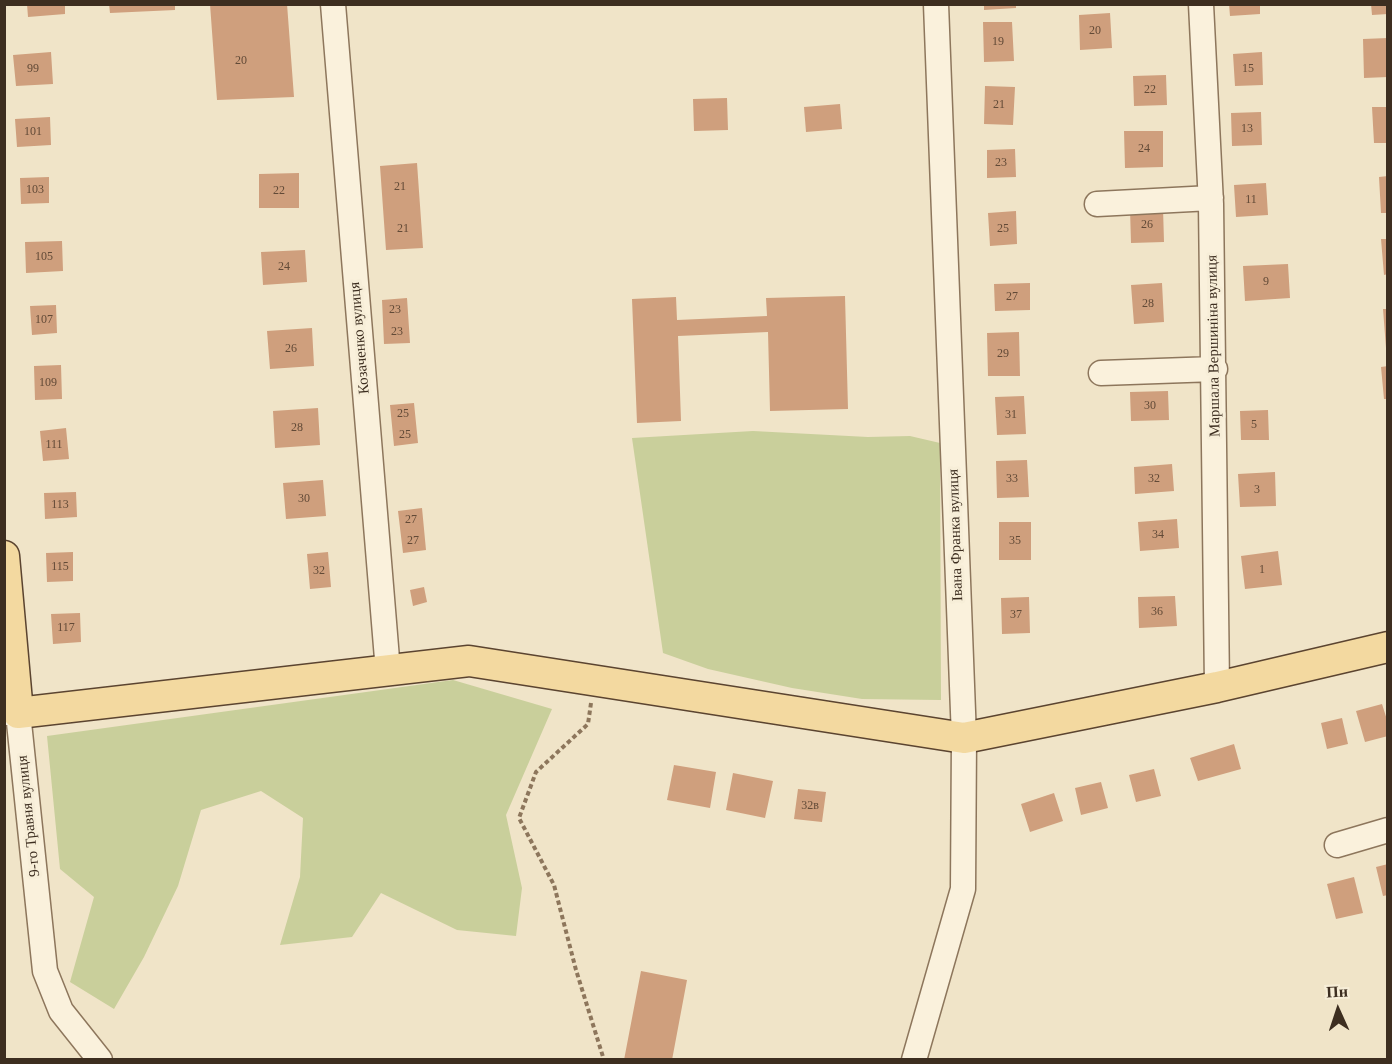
<!DOCTYPE html>
<html>
<head>
<meta charset="utf-8">
<style>
	body { margin:0 }
	#map { position:relative; width:1392px; height:1064px; overflow:hidden; background:#f0e4c8; font-family:Georgia,serif }
	canvas { display:block }
	.frame { position:absolute; inset:0; border:6px solid #3d2e20; pointer-events:none }
	.north { position:absolute; left:1308px; top:980px; width:60px; height:60px; -webkit-text-stroke:4px #f7eed8; paint-order:stroke; rotate:357deg; font-size:16px; font-weight:700; line-height:24px; text-align:center; color:#3d2e20 }
	.north::after { content:''; display:block; margin:auto; width:21px; height:27px; background:#3d2e20; clip-path:polygon(50% 0,100% 100%,50% 72%,0 100%) }
</style>
</head>
<body>
<div id="map">
<canvas width="1392" height="1064"></canvas>
<div class="frame"></div>
<div class="north">Пн</div>
</div>
<script>
const ctx = document.querySelector('canvas').getContext('2d');
ctx.lineJoin = 'round';
function paint(path, color) { ctx.fillStyle = color; ctx.fill(path, 'evenodd'); }
const shape = rows => new Path2D(rows.map(r => 'M' + r).join(''));
function strokePath(path, color, width, dash) { ctx.strokeStyle = color; ctx.lineWidth = width; ctx.lineCap = dash ? 'butt' : 'round'; ctx.setLineDash(dash || []); ctx.stroke(path); }
function drawText(font, color, halo, rows, align = 'center') {
  ctx.font = font + ' Georgia,serif'; ctx.lineWidth = 6; ctx.setLineDash([]); ctx.textBaseline = 'middle'; ctx.strokeStyle = halo; ctx.fillStyle = color; for (const [text, x, y, turn = 0] of rows) {
    ctx.save(); ctx.translate(x, y); ctx.rotate((+turn || 0) * Math.PI / 180); ctx.textAlign = isNaN(turn) ? turn : align; if (halo) ctx.strokeText(text, 0, 0); ctx.fillText(text, 0, 0); ctx.restore();
  }
}
const green = shape([
	[753,431,868,437,910,436,940,443,941,700,862,699,792,688,708,669,663,653,632,438],
	[453,680,552,709,506,815,522,888,516,936,457,930,381,893,352,937,280,945,300,877,303,818,261,791,201,810,178,886,144,957,114,1009,70,982,94,897,60,869,47,736]
]);
const building = shape([
	[27,4,65,4,65,14,28,17],
	[109,4,175,4,175,10,110,13],
	[210,4,287,4,294,97,217,100],
	[984,4,1016,4,1016,8,984,10],
	[1229,4,1260,4,1260,14,1230,16],
	[1371,4,1388,4,1388,14,1372,15],
	[1110,13,1112,48,1080,50,1079,15],
	[983,22,1012,22,1014,61,984,62],
	[1388,38,1388,77,1364,78,1363,39],
	[51,52,53,84,16,86,13,55],
	[1262,52,1263,85,1235,86,1233,54],
	[1166,75,1167,105,1134,106,1133,76],
	[985,86,1015,87,1013,125,984,124],
	[727,98,728,130,694,131,693,99],
	[840,104,842,129,806,132,804,107],
	[1372,107,1388,107,1388,143,1374,143],
	[1261,112,1262,145,1232,146,1231,113],
	[50,117,51,145,17,147,15,119],
	[1124,131,1163,131,1163,167,1125,168],
	[1015,149,1016,177,987,178,987,150],
	[417,163,423,248,386,250,380,166],
	[299,173,299,208,259,208,259,174],
	[1388,176,1388,213,1381,213,1379,177],
	[49,177,49,203,21,204,20,178],
	[1266,183,1268,215,1236,217,1234,185],
	[1163,208,1164,242,1131,243,1130,209],
	[1016,211,1017,244,990,246,988,213],
	[1381,239,1388,239,1388,274,1384,275],
	[62,241,63,271,26,273,25,242],
	[305,250,307,282,263,285,261,252],
	[1288,264,1290,298,1245,301,1243,266],
	[1030,283,1030,310,995,311,994,284],
	[1162,283,1164,322,1134,324,1131,285],
	[845,296,848,409,770,411,768,332,678,336,681,421,637,423,632,299,676,297,677,320,767,316,766,298],
	[407,298,410,343,384,344,382,300],
	[56,305,57,333,32,335,30,306],
	[1383,309,1388,309,1388,348,1386,348],
	[312,328,314,366,270,369,267,331],
	[1019,332,1020,376,988,376,987,333],
	[61,365,62,399,35,400,34,366],
	[1388,366,1388,399,1384,399,1381,367],
	[1168,391,1169,420,1131,421,1130,392],
	[1024,396,1026,434,997,435,995,397],
	[414,403,418,443,394,446,390,405],
	[318,408,320,445,275,448,273,411],
	[1268,410,1269,440,1241,440,1240,411],
	[66,428,69,459,43,461,40,431],
	[1027,460,1029,497,997,498,996,461],
	[1172,464,1174,491,1135,494,1134,467],
	[1275,472,1276,506,1240,507,1238,474],
	[323,480,326,516,286,519,283,483],
	[76,492,77,517,45,519,44,493],
	[422,508,426,550,403,553,398,511],
	[1177,519,1179,548,1140,551,1138,522],
	[999,522,1031,522,1031,560,999,560],
	[1278,551,1282,585,1245,589,1241,556],
	[73,552,73,581,47,582,46,553],
	[328,552,331,587,310,589,307,554],
	[424,587,427,602,413,606,410,590],
	[1175,596,1177,626,1139,628,1138,597],
	[1029,597,1030,633,1002,634,1001,598],
	[80,613,81,642,53,644,51,614],
	[1382,704,1388,723,1388,736,1365,742,1356,711],
	[1342,718,1348,744,1327,749,1321,723],
	[1234,744,1241,769,1198,781,1190,758],
	[674,765,716,772,710,808,667,800],
	[1154,769,1161,796,1136,802,1129,775],
	[733,773,773,781,765,818,726,810],
	[1101,782,1108,808,1081,815,1075,788],
	[798,789,826,792,822,822,794,819],
	[1054,793,1063,821,1030,832,1021,804],
	[1388,864,1388,895,1383,896,1376,867],
	[1354,877,1363,913,1336,919,1327,884],
	[641,971,687,980,672,1060,624,1060]
]);
const path = shape([
	[591,703,588,724,536,772,519,818,554,885,576,970,604,1060]
]);
const minor = shape([
	[333,4,388,671],
	[1201,4,1211,204,1217,687],
	[1097,204,1211,198],
	[1101,373,1215,369],
	[4,713,18,713,45,971,61,1011,100,1060],
	[1337,845,1388,830],
	[914,1060,963,889,964,738,936,4]
]);
const major = shape([
	[4,556,18,713,469,661,964,738,1217,687,1388,647]
]);
const numberNames = [
	["20",1095,31],
	["19",998,42],
	["20",241,61],
	["99",33,69],
	["15",1248,69],
	["22",1150,90],
	["21",999,105],
	["13",1247,129],
	["101",33,132],
	["24",1144,149],
	["23",1001,163],
	["21",400,187],
	["103",35,190],
	["22",279,191],
	["11",1251,200],
	["26",1147,225],
	["21",403,229],
	["25",1003,229],
	["105",44,257],
	["24",284,267],
	["9",1266,282],
	["27",1012,297],
	["28",1148,304],
	["23",395,310],
	["107",44,320],
	["23",397,332],
	["26",291,349],
	["29",1003,354],
	["109",48,383],
	["30",1150,406],
	["25",403,414],
	["31",1011,415],
	["5",1254,425],
	["28",297,428],
	["25",405,435],
	["111",54,445],
	["33",1012,479],
	["32",1154,479],
	["3",1257,490],
	["30",304,499],
	["113",60,505],
	["27",411,520],
	["34",1158,535],
	["27",413,541],
	["35",1015,541],
	["115",60,567],
	["1",1262,570],
	["32",319,571],
	["36",1157,612],
	["37",1016,615],
	["117",66,628],
	["32в",810,806]
];
const streetNames = [
	["Козаченко вулиця",360,338,-95],
	["Маршала Вершиніна вулиця",1214,346,-91],
	["Івана Франка вулиця",956,535,-92],
	["9-го Травня вулиця",29,816,-96]
];
paint(green, '#c9cf9b');
paint(building, '#cf9f7d');
strokePath(minor, '#8d765c', 27);
strokePath(major, '#5b4430', 33);
strokePath(path, '#8d765c', 4, [4.5, 3]);
strokePath(minor, '#faf1dc', 24);
strokePath(major, '#f3d9a0', 30);
drawText('12px', '#624a37', null, numberNames);
drawText('15px', '#3d2e20', '#f7eed8', streetNames);
</script>
</body>
</html>
